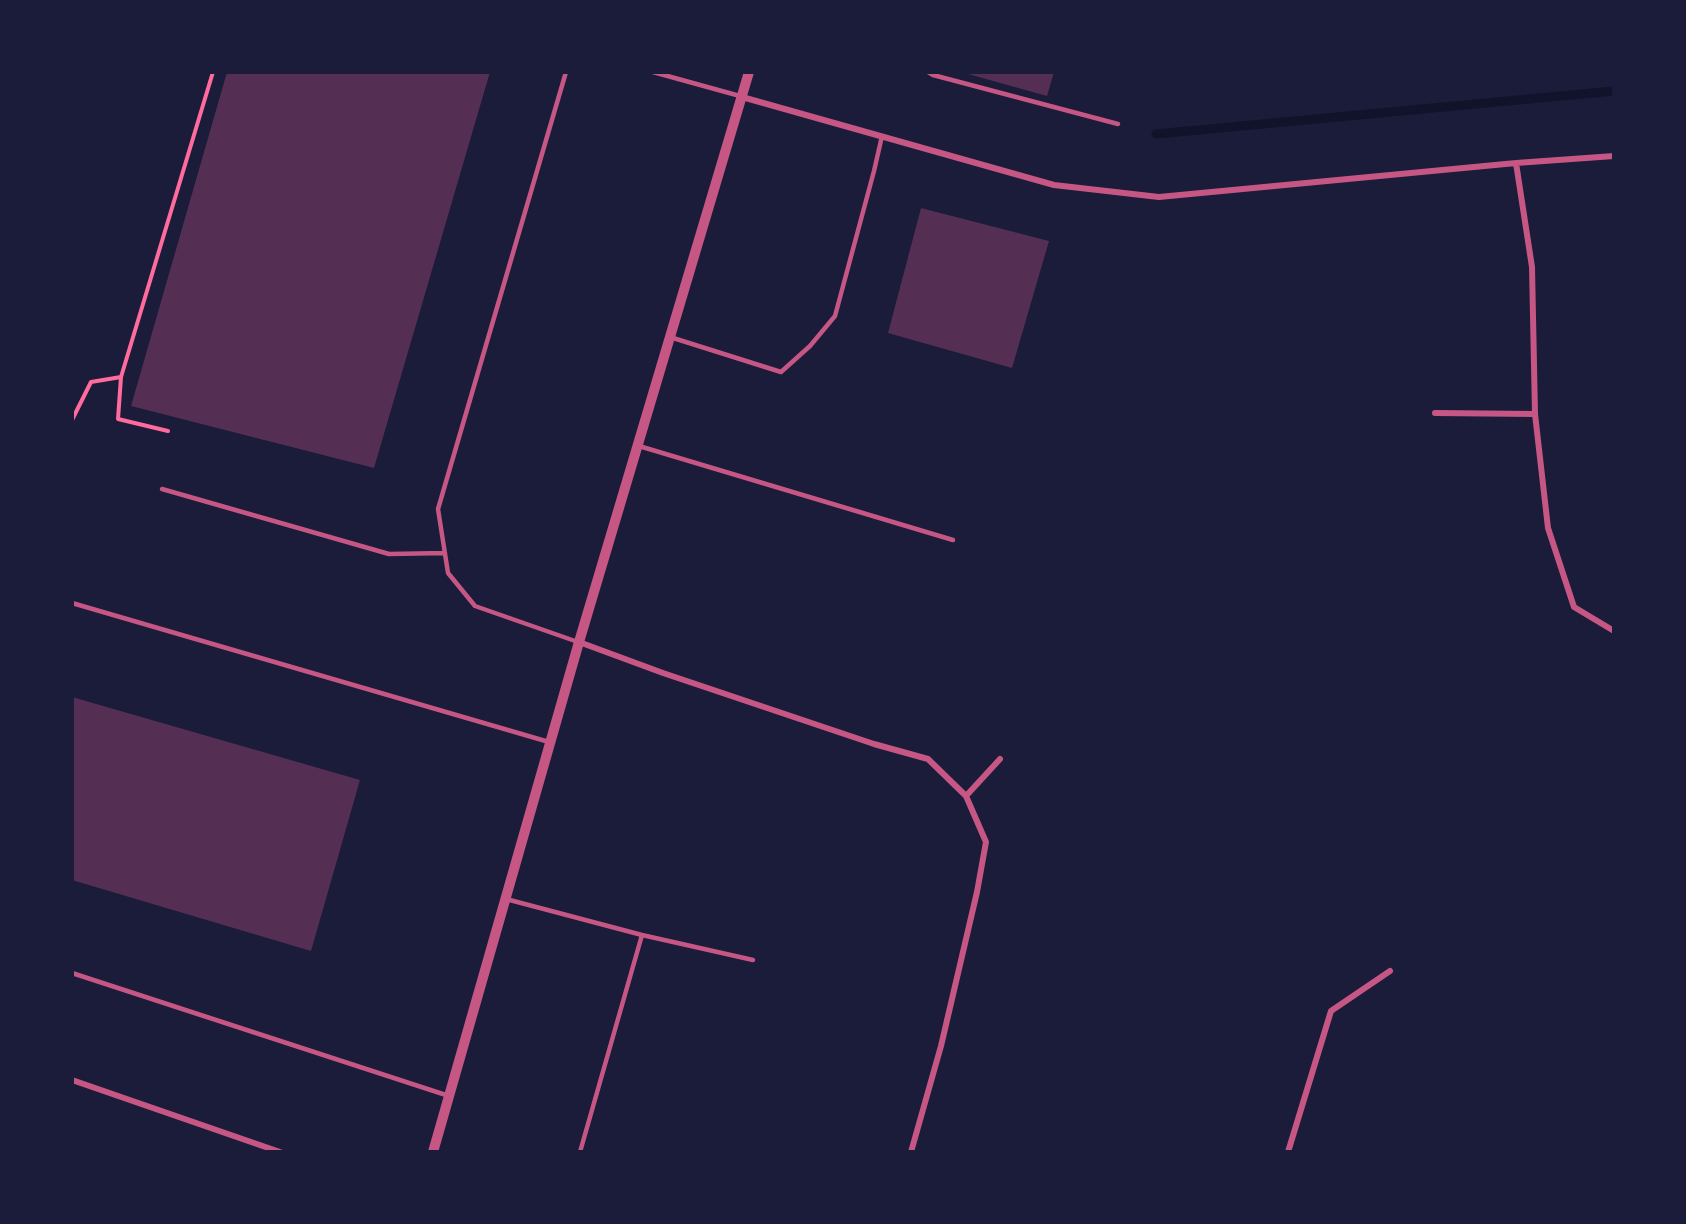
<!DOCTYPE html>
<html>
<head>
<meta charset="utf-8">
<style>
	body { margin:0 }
	#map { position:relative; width:1686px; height:1224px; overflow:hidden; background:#1b1b3a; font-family:Poppins,sans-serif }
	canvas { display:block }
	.frame { position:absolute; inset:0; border:74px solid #1b1b3a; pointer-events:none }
</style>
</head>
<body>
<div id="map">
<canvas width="1686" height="1224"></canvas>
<div class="frame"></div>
</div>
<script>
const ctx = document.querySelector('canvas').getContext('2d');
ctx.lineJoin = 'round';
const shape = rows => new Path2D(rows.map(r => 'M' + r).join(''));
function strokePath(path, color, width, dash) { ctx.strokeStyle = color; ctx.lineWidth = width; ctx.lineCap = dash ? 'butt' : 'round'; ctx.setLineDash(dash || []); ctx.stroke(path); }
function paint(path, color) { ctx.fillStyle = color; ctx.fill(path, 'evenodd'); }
const stream = shape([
	[1156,134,1614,91]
]);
const building = shape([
	[227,72,490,72,374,468,131,406],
	[961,72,1054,72,1047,96],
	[921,208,1049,241,1012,368,888,333],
	[72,697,360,780,311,951,72,880]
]);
const path = shape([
	[72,420,91,382,121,377],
	[168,431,118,419,121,377,213,72]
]);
const service = shape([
	[566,72,438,509,448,573,475,606,578,642],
	[653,72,740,96],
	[928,72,933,75,1118,124],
	[670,337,781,372,810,346,835,316,874,171,882,136],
	[639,446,953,540],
	[162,489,389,554,445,553],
	[72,603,549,742],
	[506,899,642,935,580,1152],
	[642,935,753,960],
	[72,973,449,1096]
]);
const minor = shape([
	[742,97,1054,185,1159,197,1516,163,1614,156],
	[1516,163,1532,267,1535,414,1548,528,1574,607,1614,631],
	[1435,413,1535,414],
	[579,642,663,673,874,744,928,759,966,796,986,842,977,892,941,1046,911,1152],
	[966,796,1000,759],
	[72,1080,280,1152],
	[1288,1152,1331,1011,1390,971]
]);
const tertiary = shape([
	[433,1152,579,642,749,72]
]);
strokePath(stream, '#12122b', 9);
paint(building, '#542f53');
strokePath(path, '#ff6b9d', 4);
strokePath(service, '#c65784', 4.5);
strokePath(minor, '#c65784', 6);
strokePath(tertiary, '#c65784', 10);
</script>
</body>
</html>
